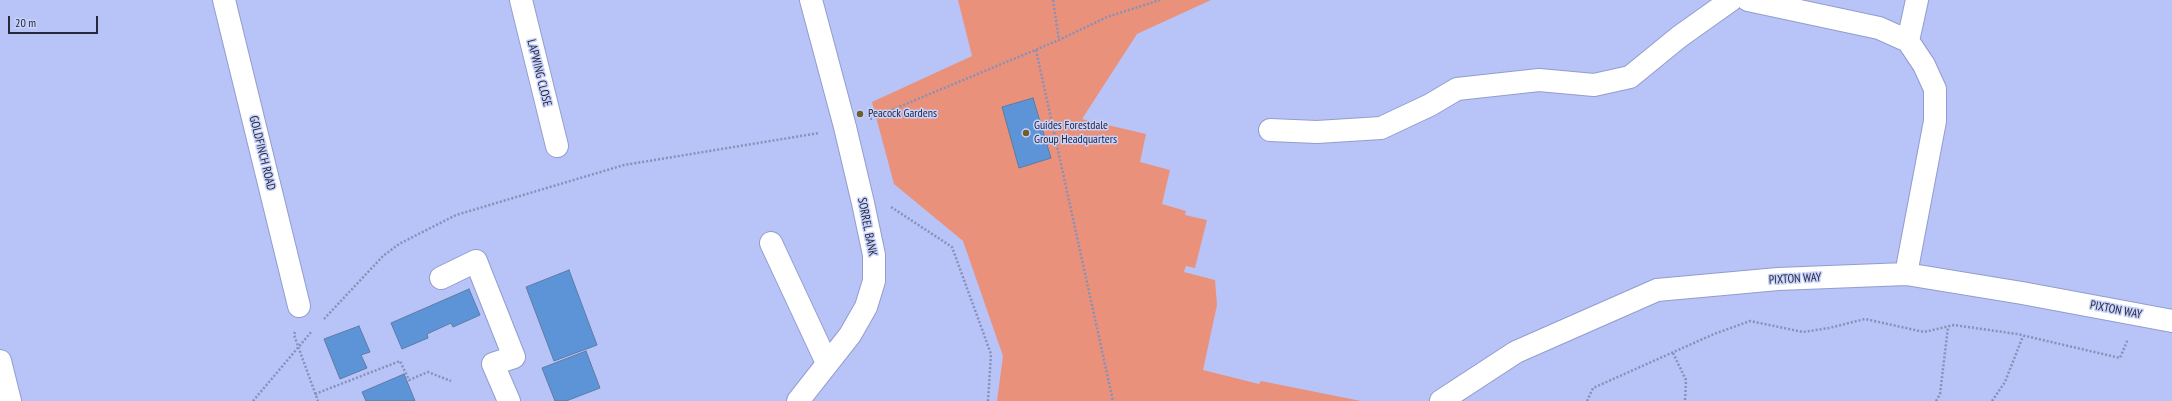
<!DOCTYPE html>
<html>
<head>
<meta charset="utf-8">
<style>
	body { margin:0 }
	#map { position:relative; width:2172px; height:401px; overflow:hidden; background:#b8c4f7; font-family:"PT Sans Narrow",sans-serif }
	canvas { display:block }
	.scale { position:absolute; left:8px; top:16px; width:90px; height:18px; box-sizing:border-box; border:2px solid #25293c; border-top:0; padding-left:5px; font-size:12px; line-height:14px; white-space:nowrap; color:#25293c; -webkit-text-stroke:3px #c8d2fb; paint-order:stroke }
</style>
</head>
<body>
<div id="map">
<canvas width="2172" height="401"></canvas>
<div class="scale">20 m</div>
</div>
<script>
const ctx = document.querySelector('canvas').getContext('2d');
ctx.lineJoin = 'round';
function paint(path, color) { ctx.fillStyle = color; ctx.fill(path, 'evenodd'); }
const shape = rows => new Path2D(rows.map(r => 'M' + r).join(''));
function strokePath(path, color, width, dash) { ctx.strokeStyle = color; ctx.lineWidth = width; ctx.lineCap = dash ? 'butt' : 'round'; ctx.setLineDash(dash || []); ctx.stroke(path); }
function drawText(font, color, halo, rows, align = 'center') {
  ctx.font = font + ' "PT Sans Narrow",sans-serif'; ctx.lineWidth = 3; ctx.setLineDash([]); ctx.textBaseline = 'middle'; ctx.strokeStyle = halo; ctx.fillStyle = color; for (const [text, x, y, turn = 0] of rows) {
    ctx.save(); ctx.translate(x, y); ctx.rotate((+turn || 0) * Math.PI / 180); ctx.textAlign = isNaN(turn) ? turn : align; if (halo) ctx.strokeText(text, 0, 0); ctx.fillText(text, 0, 0); ctx.restore();
  }
}
const green = shape([
	[958,0,1211,0,1137,34,1082,119,1146,134,1140,162,1170,170,1162,204,1186,211,1185,215,1207,220,1195,268,1186,266,1184,272,1215,280,1217,305,1203,370,1259,384,1261,381,1361,401,997,401,1003,356,963,241,894,184,872,102,972,56]
]);
const building = shape([
	[1033,98,1051,158,1019,168,1002,107,1033,98],
	[569,270,597,345,554,361,526,287,569,270],
	[469,289,480,315,453,327,451,323,427,334,428,338,402,349,391,323,469,289],
	[359,326,370,352,361,355,367,368,340,379,324,339,359,326],
	[586,351,600,388,566,401,555,401,542,368,586,351],
	[404,374,415,401,366,401,362,392,404,374]
]);
const path = shape([
	[1053,0,1059,40],
	[1036,50,1113,401],
	[870,119,1059,40,1107,17,1160,0],
	[891,207,952,247,991,354,988,401],
	[324,319,383,256,399,244,456,215,624,165,819,133],
	[295,332,294,335,318,401],
	[1673,353,1686,380,1685,401],
	[315,394,400,361,409,380,428,372,451,381],
	[253,401,312,331],
	[1587,401,1593,388,1714,334,1750,321,1803,332,1829,328,1865,319,1924,332,1954,325,2017,334,2120,358,2128,339],
	[1936,401,1940,394,1948,327],
	[1992,401,2005,382,2023,336]
]);
const minor = shape([
	[224,0,299,306],
	[521,0,557,146],
	[1748,0,1879,28,1908,41,1924,65,1935,89,1935,121,1906,274],
	[1908,41,1917,0],
	[1270,130,1317,132,1381,128,1430,105,1457,89,1539,80,1594,85,1630,77,1679,37,1731,0],
	[771,243,827,363],
	[441,278,476,261,514,357,493,364,509,401],
	[0,361,10,401],
	[798,401,850,335,866,307,874,281,874,255,863,203,845,127,811,0],
	[1441,401,1516,352,1657,290,1778,279,1906,274,2022,293,2172,321]
]);
const markers = [
	[860,114,4,"#6d5f2c"],
	[1026,133,4,"#6d5f2c"]
];
const streetNames = [
	["LAPWING CLOSE",539,73,76],
	["GOLDFINCH ROAD",262,153,76],
	["SORREL BANK",867,227,79],
	["PIXTON WAY",1795,279,-3],
	["PIXTON WAY",2116,310,11]
];
const poiNames = [
	["Peacock Gardens",868,114],
	["Guides Forestdale",1034,126],
	["Group Headquarters",1034,140]
];
paint(green, '#ea917c');
paint(building, '#5d94d8');
strokePath(building, '#5c7ca4', 1);
strokePath(minor, '#929dcd', 24);
strokePath(path, '#8790b8', 2.5, [2, 2]);
strokePath(minor, '#fff', 22);
for (const [x, y, r, color] of markers) { const dot = new Path2D(); dot.arc(x, y, r, 0, 2 * Math.PI); ctx.fillStyle = color; ctx.fill(dot); strokePath(dot, '#c8d2fb', 1.5); }
drawText('12px', '#25293c', '#c8d2fb', streetNames);
drawText('12px', '#25293c', '#c8d2fb', poiNames, 'left');
</script>
</body>
</html>
